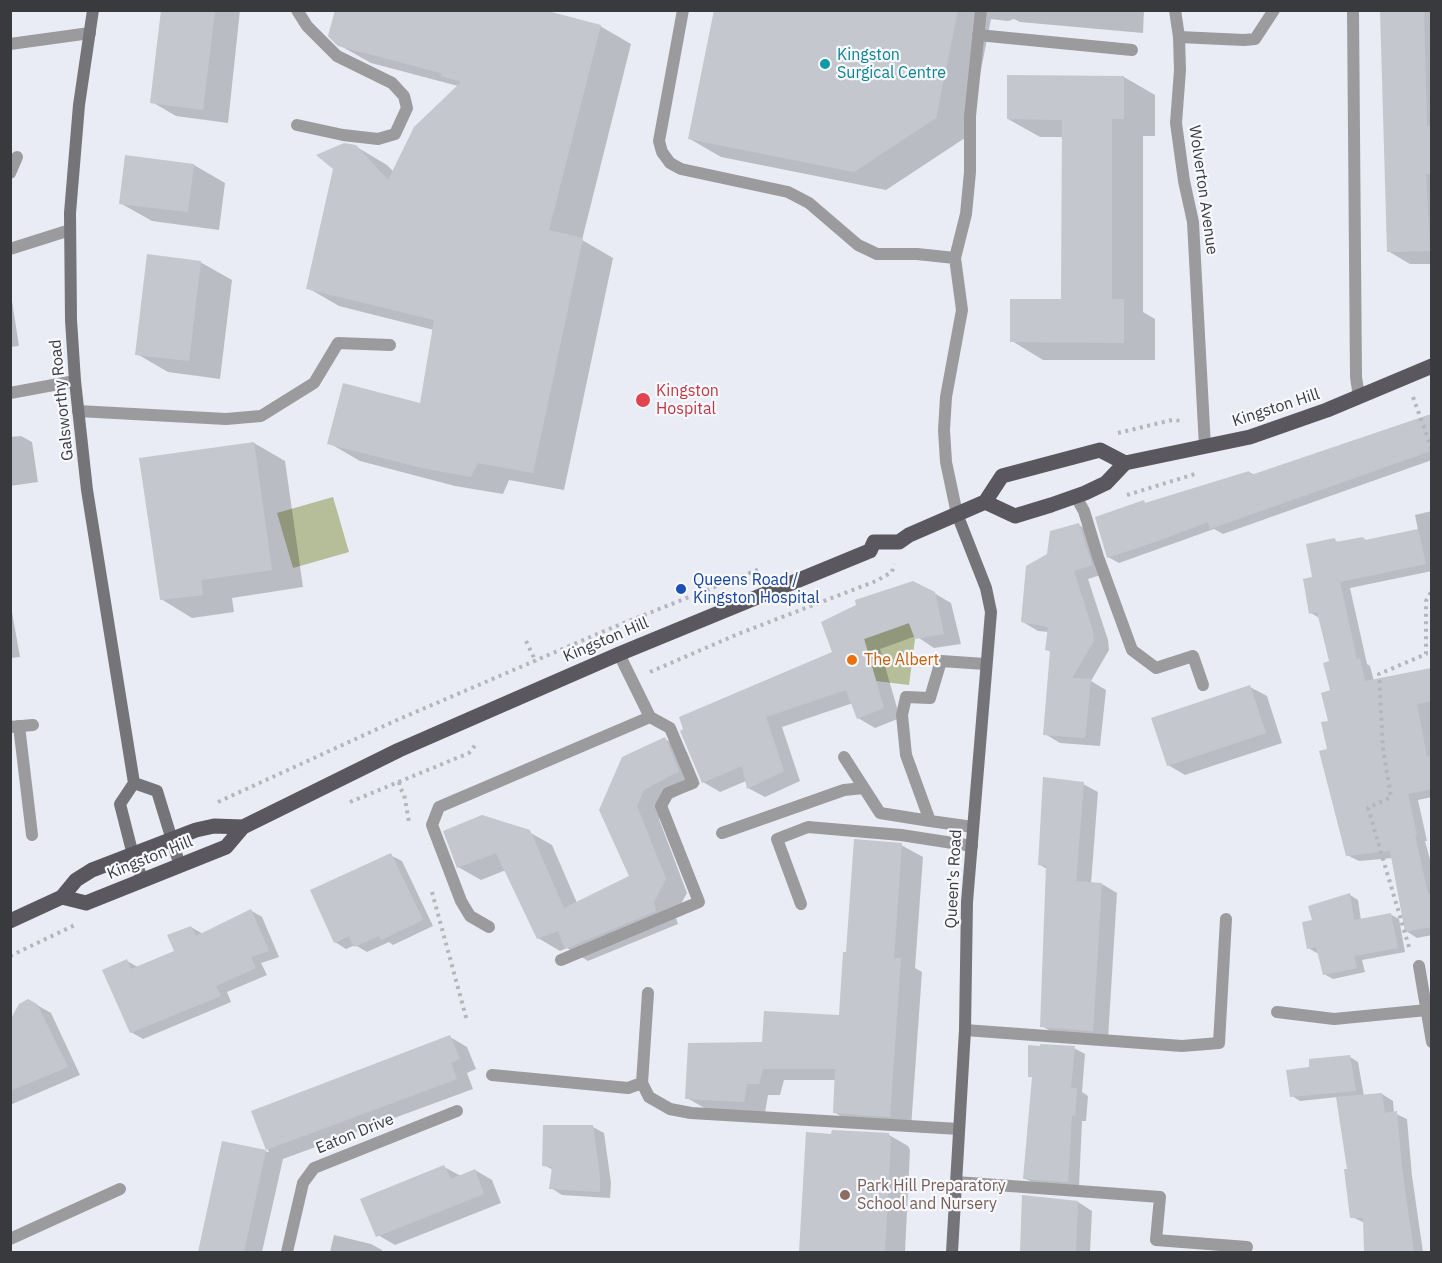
<!DOCTYPE html>
<html>
<head>
<meta charset="utf-8">
<style>
	body { margin:0 }
	#map { position:relative; width:1442px; height:1263px; overflow:hidden; background:#e9ecf4; font-family:"IBM Plex Sans",sans-serif }
	canvas { display:block }
	.frame { position:absolute; inset:0; border:12px solid #393a3d; pointer-events:none }
</style>
</head>
<body>
<div id="map">
<canvas width="1442" height="1263"></canvas>
<div class="frame"></div>
</div>
<script>
const ctx = document.querySelector('canvas').getContext('2d');
ctx.lineJoin = 'round';
function paint(path, color) { ctx.fillStyle = color; ctx.fill(path, 'evenodd'); }
const shape = rows => new Path2D(rows.map(r => 'M' + r).join(''));
function strokePath(path, color, width, dash) { ctx.strokeStyle = color; ctx.lineWidth = width; ctx.lineCap = dash ? 'butt' : 'round'; ctx.setLineDash(dash || []); ctx.stroke(path); }
function drawText(font, color, halo, rows, align = 'center') {
  ctx.font = font + ' "IBM Plex Sans",sans-serif'; ctx.lineWidth = 4.5; ctx.setLineDash([]); ctx.textBaseline = 'middle'; ctx.strokeStyle = halo; ctx.fillStyle = color; for (const [text, x, y, turn = 0] of rows) {
    ctx.save(); ctx.translate(x, y); ctx.rotate((+turn || 0) * Math.PI / 180); ctx.textAlign = isNaN(turn) ? turn : align; if (halo) ctx.strokeText(text, 0, 0); ctx.fillText(text, 0, 0); ctx.restore();
  }
}
const green = shape([
	[333,497,349,552,293,568,277,513],
	[909,623,915,639,909,685,876,681,864,639]
]);
const shadow = shape([
	[163,10,240,10,228,123,176,116,152,102],
	[715,10,1144,10,1143,33,1020,22,1014,19,1008,21,991,19,968,136,886,190,721,157,690,139],
	[1381,10,1432,10,1432,264,1410,264,1388,251],
	[600,26,631,44,582,240,613,258,564,490,509,480,503,494,455,486,360,461,329,443,421,405,434,330,339,306,308,288,355,146,387,165,394,172,458,86,371,63,339,45],
	[1124,77,1155,95,1155,136,1143,136,1143,312,1155,319,1155,360,1043,360,1012,341,1063,300,1063,137,1040,137,1008,119],
	[194,165,225,183,219,230,152,221,120,203],
	[200,262,232,280,220,379,168,372,137,354],
	[10,300,12,301,19,346,10,347],
	[1432,416,1432,460,1223,534,1214,529,1119,563,1108,557,1144,502,1148,504,1249,472,1255,475],
	[21,436,32,442,38,482,10,486,10,437],
	[254,443,285,461,303,587,232,598,234,612,192,618,161,599],
	[1432,511,1432,571,1350,588,1367,664,1370,666,1374,681,1432,669,1432,797,1418,800,1427,841,1425,841,1432,867,1432,935,1417,938,1406,931,1393,858,1359,861,1347,855,1329,750,1332,691,1331,662,1321,619,1311,613,1313,578,1334,540,1340,543,1363,538,1368,541,1418,530,1415,515],
	[1079,525,1094,534,1107,573,1088,579,1108,640,1109,650,1091,681,1106,690,1100,746,1060,743,1045,734,1051,652,1047,650,1049,632,1038,631,1023,622,1049,555],
	[934,593,951,603,961,644,934,648,916,636,880,649,900,718,875,728,858,718,853,703,782,727,800,781,765,797,748,788,746,781,720,792,703,782,697,763,834,653],
	[10,601,20,657,10,658],
	[1250,687,1267,696,1282,743,1185,775,1168,765],
	[665,739,687,752,700,784,666,802,659,819,687,893,675,915,678,924,588,961,567,948,560,951,538,938,506,870,481,880,458,867,529,832,552,845,577,903,631,877,600,810],
	[1083,784,1098,792,1091,884,1102,884,1117,893,1108,1039,1057,1035,1042,1026,1047,869,1040,865],
	[901,845,923,857,915,968,922,972,911,1128,855,1125,834,1112,836,1080,784,1080,780,1095,768,1095,765,1113,708,1110,687,1098,764,1043,840,1017,848,954],
	[390,855,402,861,433,926,393,945,389,942,367,952,355,945,346,949,335,942],
	[1350,895,1358,900,1361,920,1390,914,1399,919,1405,952,1362,960,1365,972,1333,979,1324,974,1319,952,1317,953,1308,948,1313,921],
	[250,910,262,917,279,957,261,963,267,975,227,992,231,1002,143,1039,131,1032,127,961,138,967,176,952,191,927,203,934],
	[37,1005,51,1013,80,1075,10,1105,10,1023],
	[450,1037,467,1047,476,1069,467,1073,473,1089,283,1159,262,1252,200,1252,224,1143,269,1152,253,1112],
	[1074,1048,1085,1054,1082,1092,1088,1096,1086,1121,1082,1121,1079,1187,1035,1184,1024,1178,1033,1078,1029,1076],
	[1350,1057,1358,1062,1364,1096,1382,1094,1393,1101,1394,1113,1407,1119,1412,1176,1423,1252,1366,1252,1365,1223,1352,1217,1348,1170,1338,1097,1300,1101,1292,1096,1311,1068],
	[593,1127,604,1133,611,1183,610,1198,562,1195,551,1188,553,1170,544,1165],
	[807,1134,889,1135,908,1146,910,1150,905,1252,801,1252],
	[444,1167,461,1176,475,1170,492,1180,501,1203,395,1245,378,1235],
	[1024,1197,1078,1202,1092,1211,1090,1252,1022,1252],
	[334,1235,371,1244,382,1250,382,1252,330,1252]
]);
const building = shape([
	[161,10,215,10,203,110,150,103],
	[335,10,544,10,601,25,549,230,583,238,533,473,478,463,471,477,422,468,327,444,343,383,420,403,434,320,306,289,333,169,316,155,344,143,356,145,388,180,414,127,461,82,441,76,441,73,338,46,328,36],
	[714,10,958,10,936,118,854,172,688,139],
	[1380,10,1424,10,1427,126,1431,126,1431,174,1426,174,1430,251,1387,252],
	[1007,75,1124,76,1124,119,1112,119,1112,299,1124,299,1124,343,1010,342,1010,299,1061,299,1062,120,1007,119],
	[125,155,194,164,188,212,119,204],
	[147,254,201,261,189,361,135,355],
	[1431,414,1431,451,1210,529,1208,522,1158,541,1107,558,1095,517,1144,500,1145,503,1249,471,1251,475],
	[254,442,272,570,201,580,203,595,160,600,139,458],
	[1079,523,1092,565,1074,571,1093,631,1094,641,1072,678,1091,679,1085,738,1043,735,1050,651,1045,650,1048,627,1021,622,1026,566,1047,554,1050,531],
	[1418,529,1426,564,1340,582,1357,659,1360,658,1365,681,1431,668,1431,701,1417,704,1427,757,1431,756,1431,789,1408,794,1417,835,1415,835,1428,894,1431,893,1431,927,1405,932,1390,851,1346,856,1319,751,1327,749,1321,722,1328,721,1321,693,1330,690,1323,663,1329,661,1317,612,1309,614,1303,579,1312,577,1306,544,1335,538,1336,542,1363,537,1365,540],
	[913,581,935,592,944,634,915,639,909,623,864,639,884,708,857,719,846,690,766,717,784,771,747,789,742,766,702,783,680,731,683,729,679,717,832,652,821,622,856,605,855,600],
	[1250,685,1266,733,1167,766,1151,718],
	[665,737,679,771,644,790,637,806,666,879,654,902,656,911,565,949,558,931,537,939,496,853,457,868,443,831,482,815,530,830,564,908,629,876,599,810,622,757],
	[1043,777,1084,782,1076,881,1102,883,1093,1031,1040,1027,1046,866,1038,865],
	[854,839,902,843,894,958,901,958,890,1117,833,1113,835,1069,763,1069,759,1084,747,1084,744,1102,685,1099,688,1043,762,1042,764,1011,839,1015,843,952,846,952],
	[391,853,423,920,381,940,379,936,354,947,349,936,334,943,310,890],
	[1350,893,1354,920,1391,913,1398,948,1354,956,1357,968,1323,975,1316,947,1307,949,1302,922,1312,920,1308,906],
	[251,909,269,951,251,957,256,968,216,986,221,996,130,1033,102,970,127,959,131,969,174,951,167,935,191,926,196,936],
	[28,999,37,1004,68,1067,10,1091,10,1020,19,1004],
	[450,1035,460,1059,451,1063,457,1079,266,1150,251,1111],
	[1040,1044,1075,1046,1071,1088,1077,1088,1075,1116,1072,1115,1068,1182,1023,1179,1032,1077,1028,1077,1028,1045,1040,1046],
	[1350,1055,1356,1091,1290,1097,1286,1070,1309,1067,1309,1059],
	[1382,1093,1385,1113,1397,1111,1402,1169,1414,1252,1364,1252,1363,1218,1350,1218,1344,1169,1347,1169,1336,1097],
	[543,1125,593,1125,600,1176,600,1192,549,1189,552,1167,542,1166],
	[832,1130,889,1133,889,1137,891,1137,885,1252,799,1252,806,1132,831,1134],
	[222,1141,266,1150,244,1252,198,1252],
	[444,1165,451,1179,475,1169,484,1194,376,1237,360,1199],
	[1022,1195,1078,1201,1076,1252,1020,1252]
]);
const path = shape([
	[1413,397,1432,450],
	[1118,433,1172,420,1184,421],
	[1127,495,1195,474],
	[526,641,536,662],
	[650,672,738,634,876,581,892,572,894,564],
	[399,782,400,788,404,794,409,822],
	[218,802,397,720,609,629,762,568],
	[350,802,469,753,477,743],
	[432,892,467,1021],
	[1409,947,1368,808,1391,797,1383,749,1379,674,1426,654,1426,601,1432,590],
	[10,956,75,925]
]);
const lane = shape([
	[297,10,307,26,337,56,392,83,404,96,407,108,395,134,378,139,343,135,297,125],
	[683,10,659,141,662,152,670,163,681,169,788,192,809,203,858,245,877,254,917,254,955,258],
	[1353,10,1356,377,1359,397],
	[978,35,1132,50],
	[1179,37,1244,40,1255,39,1274,10],
	[10,44,90,33],
	[10,173,17,157],
	[10,249,70,230],
	[78,411,226,419,261,416,314,383,338,343,390,345],
	[1076,497,1084,511,1098,557,1132,650,1156,668,1193,656,1203,685],
	[957,514,946,462,944,430,946,397,962,310,955,258,966,214,970,172,970,116,981,10],
	[19,726,32,835],
	[844,757,880,813,930,821],
	[973,827,930,821,906,755,902,715,906,697,930,698,941,661,985,664],
	[722,833,844,790,864,788],
	[801,904,777,839,808,827,901,835,972,846],
	[489,927,470,916,461,901,432,825,439,807,650,717],
	[561,960,699,902,661,806,668,793,693,783,670,728,650,717,619,654],
	[648,993,642,1083,649,1097,670,1109,691,1113,959,1129],
	[1277,1012,1334,1019,1427,1010],
	[965,1030,1182,1046,1219,1043,1226,919],
	[492,1075,628,1088,642,1083],
	[956,1182,1160,1197,1156,1240,1247,1247],
	[10,1239,120,1189]
]);
const street = shape([
	[1175,10,1179,37,1180,70,1176,123,1184,181,1193,222,1205,447],
	[10,393,75,381],
	[10,727,33,725],
	[1419,966,1432,1042],
	[287,1252,303,1183,314,1168,457,1111]
]);
const secondary = shape([
	[93,10,79,105,70,213,71,320,75,381,87,490,134,783,120,804,133,855,143,881],
	[134,783,157,791,180,866],
	[952,1252,965,1030,967,902,991,612,986,588,957,514]
]);
const primary = shape([
	[985,502,1015,516,1051,505,1085,493,1106,483,1125,463,1250,437,1327,410,1432,366],
	[62,897,86,903,226,847,243,827,399,750,619,654,867,552,870,551,874,542,899,542,909,535,985,502,1002,476,1100,450,1125,463],
	[10,921,62,897,76,880,92,870,196,830,214,826,243,827]
]);
const markers = [
	[825,64,6,"#0f9aa8"],
	[643,400,8,"#e0444e"],
	[681,589,6,"#1a4fb4"],
	[852,660,6,"#e8710a"],
	[845,1195,6,"#8d6e63"]
];
const cultureNames = [
	["Kingston",837,55],
	["Surgical Centre",837,73]
];
const streetNames = [
	["Wolverton Avenue",1203,190,82],
	["Galsworthy Road",62,400,-96],
	["Kingston Hill",1276,408,-18],
	["Kingston Hill",606,640,-23],
	["Kingston Hill",150,858,-22],
	["Queen's Road",954,879,-87],
	["Eaton Drive",355,1134,-22]
];
const healthNames = [
	["Kingston",656,391],
	["Hospital",656,409]
];
const transitNames = [
	["Queens Road /",693,580],
	["Kingston Hospital",693,598]
];
const foodNames = [
	["The Albert",864,660]
];
const educationNames = [
	["Park Hill Preparatory",857,1186],
	["School and Nursery",857,1204]
];
paint(green, '#b6bd99');
paint(shadow, '#0003');
paint(building, '#c4c7ce');
strokePath(path, '#b4b6bd', 4, [3, 4.5]);
strokePath(lane, '#9b9b9e', 12);
strokePath(street, '#9b9b9e', 12);
strokePath(secondary, '#757478', 12);
strokePath(primary, '#5a585e', 15);
for (const [x, y, r, color] of markers) { const dot = new Path2D(); dot.arc(x, y, r, 0, 2 * Math.PI); ctx.fillStyle = color; ctx.fill(dot); strokePath(dot, '#f7f9fe', 2); }
drawText('16px', '#0d838f', '#f7f9fe', cultureNames, 'left');
drawText('16px', '#393a3d', '#f7f9fe', streetNames);
drawText('16px', '#be3a42', '#f7f9fe', healthNames, 'left');
drawText('16px', '#164399', '#f7f9fe', transitNames, 'left');
drawText('16px', '#c56008', '#f7f9fe', foodNames, 'left');
drawText('16px', '#785e54', '#f7f9fe', educationNames, 'left');
</script>
</body>
</html>
